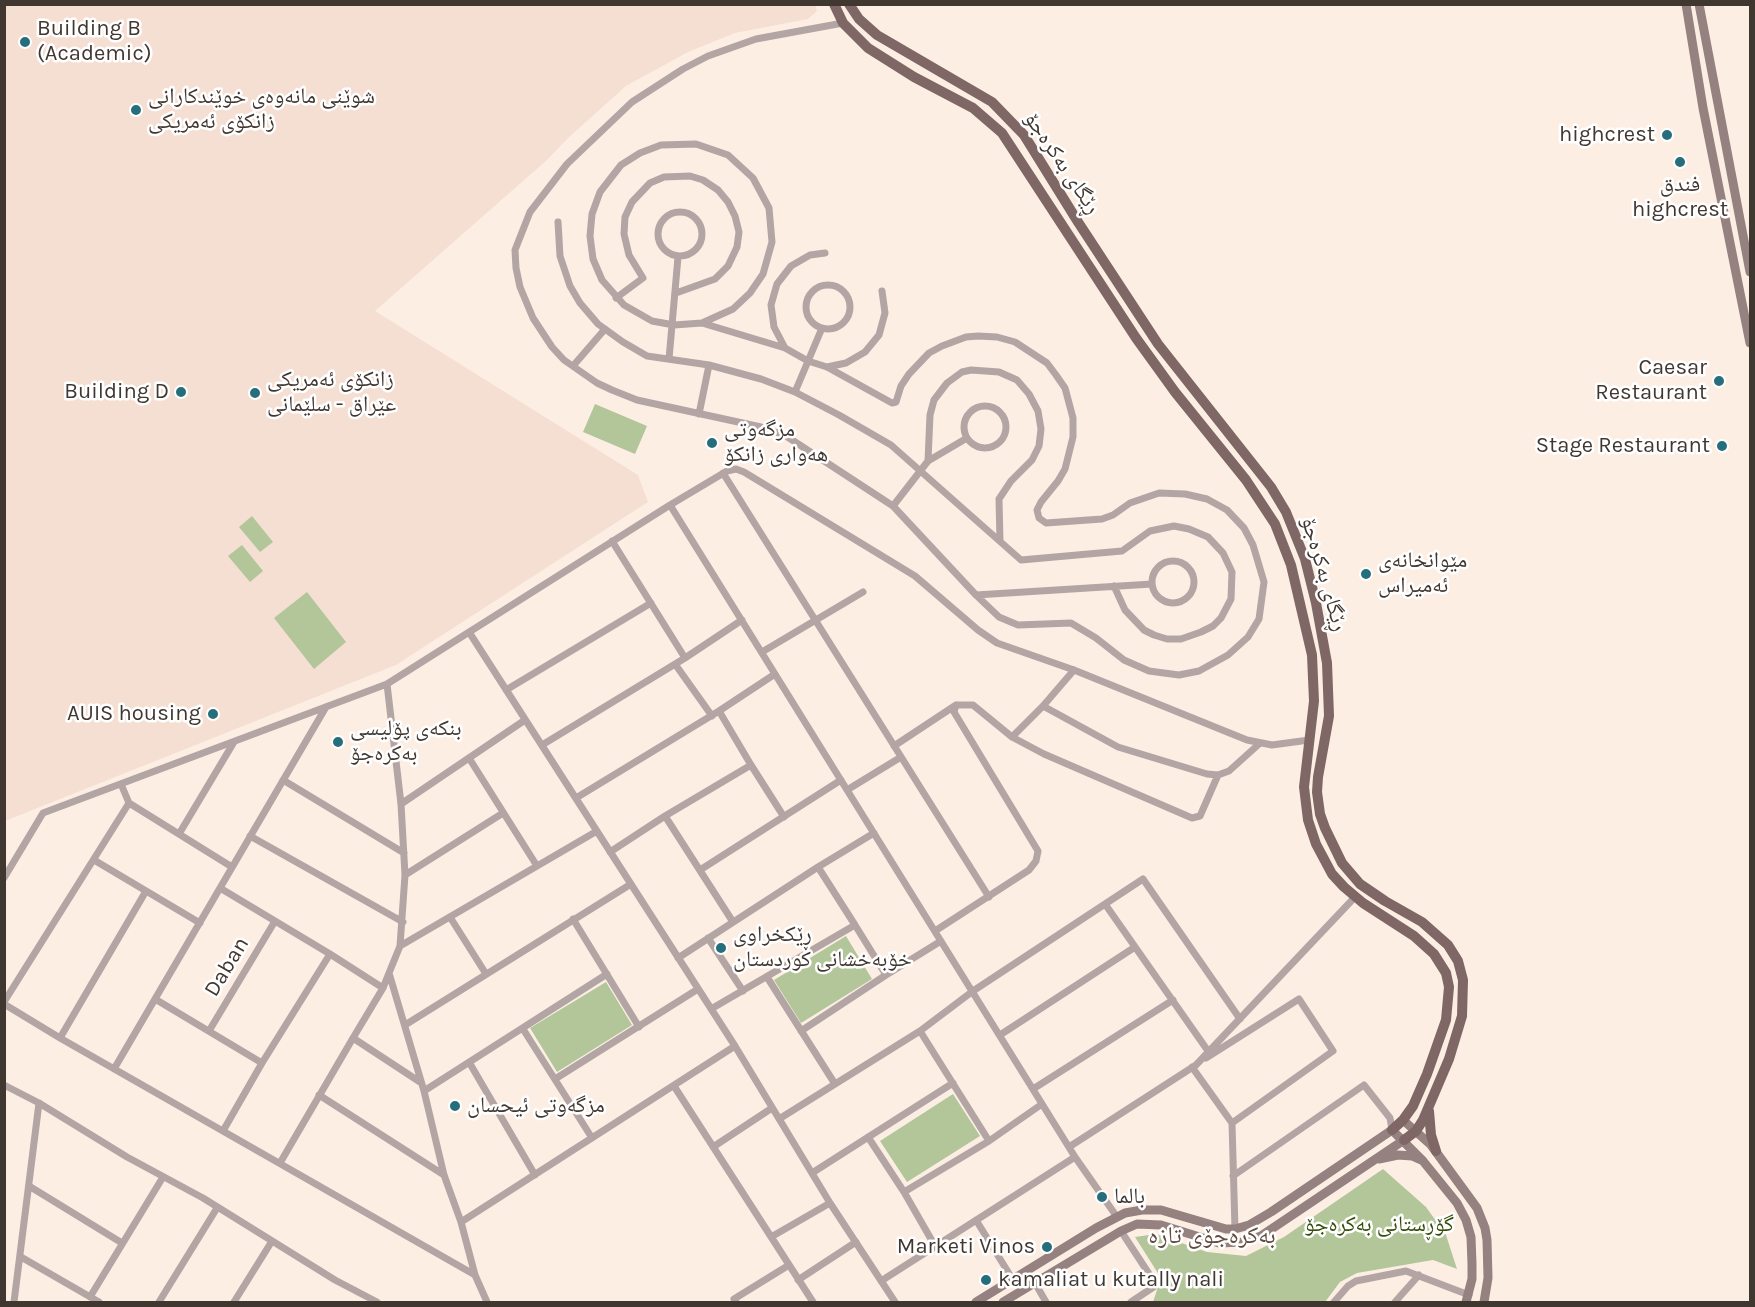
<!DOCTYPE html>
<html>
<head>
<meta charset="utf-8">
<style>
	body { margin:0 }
	#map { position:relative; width:1755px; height:1307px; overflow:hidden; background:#fdeee4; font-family:Karla,sans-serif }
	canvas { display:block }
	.frame { position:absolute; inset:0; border:6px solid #413731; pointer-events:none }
</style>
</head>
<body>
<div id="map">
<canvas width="1755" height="1307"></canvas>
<div class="frame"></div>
</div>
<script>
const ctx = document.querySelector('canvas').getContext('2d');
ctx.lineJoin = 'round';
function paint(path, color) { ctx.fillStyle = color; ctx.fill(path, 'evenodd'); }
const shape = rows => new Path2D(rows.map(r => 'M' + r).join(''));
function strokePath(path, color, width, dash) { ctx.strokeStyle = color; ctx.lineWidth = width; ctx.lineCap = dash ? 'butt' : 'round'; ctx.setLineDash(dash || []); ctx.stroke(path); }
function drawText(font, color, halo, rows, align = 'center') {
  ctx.font = font + ' Karla,"Noto Naskh Arabic",sans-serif'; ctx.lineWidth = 5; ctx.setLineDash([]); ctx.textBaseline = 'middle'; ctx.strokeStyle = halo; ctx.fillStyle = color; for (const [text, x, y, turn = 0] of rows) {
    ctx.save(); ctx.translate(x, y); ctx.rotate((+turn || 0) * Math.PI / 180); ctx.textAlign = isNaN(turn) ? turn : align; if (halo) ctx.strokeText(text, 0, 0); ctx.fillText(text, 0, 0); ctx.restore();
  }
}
const education = shape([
	[5,5,815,5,817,11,808,19,735,33,688,52,626,86,568,138,547,160,375,311,638,475,648,502,396,665,5,821]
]);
const green = shape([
	[595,404,647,426,635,454,583,432],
	[252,516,273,542,260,552,239,527],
	[242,545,263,571,250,582,228,556],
	[307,592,346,642,314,669,274,618],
	[846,936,872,979,801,1023,774,980],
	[606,982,632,1025,557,1072,530,1028],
	[953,1094,980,1136,907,1182,880,1141],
	[1383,1169,1426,1207,1446,1235,1457,1269,1433,1260,1357,1273,1340,1282,1325,1302,1153,1302,1161,1278,1135,1237,1156,1234,1207,1252,1246,1256,1284,1237]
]);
const minor = shape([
	'658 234a22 22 0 1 1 44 0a22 22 0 1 1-44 0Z',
	[558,222,560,256,570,286,580,303,598,324,623,342,647,356,709,365,761,379,795,392,839,415,891,445,1021,560,1122,551,1150,531,1174,526,1189,529,1208,537,1223,553,1232,572,1231,599,1221,618,1213,626,1201,632,1181,639,1167,639,1154,635,1144,630,1125,610,1114,586],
	'806 307a22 22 0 1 1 44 0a22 22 0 1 1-44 0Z',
	[616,298,643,278,629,255,624,234,625,217,632,202,650,183,664,177,690,176,703,180,718,190,728,202,735,216,739,232,737,247,728,266,715,279,676,293],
	[702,323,733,309,750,293,763,274,772,242,769,208,753,178,728,155,696,144,661,145,640,153,621,165,600,192,592,214,590,236,593,259,602,280,624,305,652,321,674,325,702,323,785,348,808,361,827,367,892,403,896,402,901,386,909,374,929,353,942,346,966,337,978,336,997,337,1015,342,1047,363,1056,375,1065,388,1073,418,1073,437,1065,469,1058,481,1041,502,1037,510,1039,518,1046,523,1102,519,1113,515,1130,503,1159,493,1185,494,1207,499,1227,510,1244,528,1253,545,1264,582,1259,619,1248,637,1228,655,1199,671,1179,675,1149,671,1124,660,1096,638,1071,623,1018,625,999,617,976,595,893,506,786,436,761,427,637,400,612,390,597,383,564,360,552,347,533,318,520,287,516,268,515,250,530,212,567,164,632,102,683,69,708,56,756,39,843,23],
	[785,348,774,327,771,305,777,284,791,266,810,255,825,253],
	[669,359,678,257],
	[573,366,605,329],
	[827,367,846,363,865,352,879,335,885,313,882,291],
	[795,392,822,328],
	'964 427a21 21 0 1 1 42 0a21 21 0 1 1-42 0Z',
	[699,414,709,365],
	[928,461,967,438],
	[723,473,989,897],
	[670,505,1075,1157,1117,1217],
	[893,506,928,461,930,415,934,400,947,383,962,372,971,370,999,372,1017,380,1029,394,1038,411,1041,429,1039,446,1032,460,1011,481,999,499,1000,541],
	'1152 582a21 21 0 1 1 42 0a21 21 0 1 1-42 0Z',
	[976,595,1152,584],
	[469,632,735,1046,830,1203,895,1302],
	[762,652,863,592],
	[685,658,742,620],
	[675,664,712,716],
	[387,684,401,804,405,875,400,946,389,973,424,1091,444,1175,461,1222,475,1275,487,1302],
	[506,690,651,603],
	[1043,706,1118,747,1207,774,1218,775,1229,771,1259,744],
	[1012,737,1044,754,1192,818,1200,816,1218,775],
	[542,745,685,658,612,541],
	[894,746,956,705],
	[469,758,537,866],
	[751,765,784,817],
	[283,780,404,853],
	[847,790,901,757],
	[576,798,719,711],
	[129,803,232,867],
	[401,804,525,720],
	[665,816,733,922],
	[179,834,234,742],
	[250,836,403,922],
	[610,852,665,816,751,765,719,711,775,674],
	[94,860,200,923],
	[700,870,841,780],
	[405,875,503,813],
	[4,878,43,813,387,684,670,505,727,471,736,469,744,472,915,576,978,630,997,643,1074,670,1247,740,1272,745,1309,740],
	[220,888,330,954,262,1063,223,1131],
	[1105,904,1208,1051],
	[450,917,486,974],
	[573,919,639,1027],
	[935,931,1029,870,1036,861,1038,851,954,712,956,705,973,705,1012,737,1043,706,1074,670],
	[708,938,743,991],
	[400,946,597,831],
	[330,954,383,988],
	[678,958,818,867],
	[886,975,941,941],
	[767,977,835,1084],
	[155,999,262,1063],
	[4,1002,129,803,121,784],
	[4,1004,60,1038,475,1275],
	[711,1009,855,925,818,867,874,833],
	[405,1025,631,884],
	[523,1029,592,1138],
	[209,1031,275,921],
	[801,1031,886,975,855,925],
	[920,1031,973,991,1143,879,1240,1019],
	[1000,1035,1135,947],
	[60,1038,146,891],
	[353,1038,383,988,389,973],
	[1206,1058,1299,999,1333,1051,1232,1123],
	[469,1062,535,1175],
	[1192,1067,1232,1123,1235,1229],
	[114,1069,326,707],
	[555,1079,698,989],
	[4,1085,39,1103,127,1157,203,1198,335,1280,377,1302],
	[674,1086,813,1302],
	[1033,1089,1173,1000],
	[424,1091,607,974],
	[319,1095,444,1175],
	[779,1119,920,1031,989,1141,1042,1104],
	[868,1137,904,1192],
	[713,1147,772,1108],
	[1069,1147,1196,1065,1355,897],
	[280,1163,353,1038,420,1082],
	[812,1173,953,1083],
	[1233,1176,1364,1085,1390,1118,1392,1130],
	[29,1186,122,1243],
	[976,1220,1013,1280],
	[461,1222,735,1046],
	[1121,1231,1153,1280,1155,1286,1131,1302],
	[771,1237,830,1203],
	[935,1246,904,1192,989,1141],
	[21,1257,99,1302],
	[798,1280,856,1242],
	[881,1281,1075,1157],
	[1035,1283,1046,1302],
	[90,1297,163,1177],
	[14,1302,39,1103],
	[159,1302,217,1208],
	[234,1302,272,1241],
	[736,1302,734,1299,789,1265],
	[1334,1302,1348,1286,1356,1281,1406,1271,1469,1295],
	[1395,1302,1419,1275]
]);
const secondary = shape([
	[1686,4,1703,108,1750,343],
	[1699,4,1750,272],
	[1403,1120,1431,1145,1477,1208,1485,1228,1487,1240,1488,1278,1484,1302],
	[1379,1159,1398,1155,1412,1156,1421,1160],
	[976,1302,1096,1228,1125,1213,1142,1210,1161,1210,1226,1229,1235,1229,1249,1225,1271,1212,1392,1130,1423,1161,1457,1203,1466,1220,1471,1237,1472,1264,1472,1279,1466,1302],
	[1003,1302,1121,1231,1137,1224,1161,1225,1219,1243,1242,1242,1261,1236,1404,1140]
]);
const primary = shape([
	[834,4,843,23,868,48,914,77,973,108,1002,133,1136,338,1175,392,1246,480,1275,524,1291,565,1312,655,1314,701,1304,787,1308,820,1316,844,1332,874,1344,887,1363,903,1414,936,1434,954,1446,973,1449,987,1446,1020,1427,1074,1413,1106,1403,1120,1392,1130],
	[849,4,859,19,877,35,992,102,1024,135,1078,222,1158,344,1271,487,1286,512,1305,559,1316,603,1327,663,1329,716,1318,777,1317,792,1320,814,1325,828,1342,863,1360,884,1385,901,1422,922,1448,945,1458,961,1463,980,1462,1016,1449,1059,1423,1120,1416,1131,1404,1140],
	[1429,1111,1431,1135,1436,1151]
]);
const markers = [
	[25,42,6,"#276e7c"],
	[136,110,6,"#276e7c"],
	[1667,135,6,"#276e7c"],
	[1680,162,6,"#276e7c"],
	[1719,381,6,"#276e7c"],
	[181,392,6,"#276e7c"],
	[255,393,6,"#276e7c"],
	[712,443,6,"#276e7c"],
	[1722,446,6,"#276e7c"],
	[1366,574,6,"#276e7c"],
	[213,714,6,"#276e7c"],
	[338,742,6,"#276e7c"],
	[721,948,6,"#276e7c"],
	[455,1106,6,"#276e7c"],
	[1102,1197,6,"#276e7c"],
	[1047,1247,6,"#276e7c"],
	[986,1280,6,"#276e7c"]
];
const poiNames = [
	["Building B",37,29],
	["(Academic)",37,54],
	["شوێنی مانەوەی خوێندکارانی",148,97],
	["زانکۆی ئەمریکی",148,122],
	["highcrest",1655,135,"right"],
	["فندق",1680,185,"center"],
	["highcrest",1680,210,"center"],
	["Caesar",1707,368,"right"],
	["Restaurant",1707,393,"right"],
	["زانکۆی ئەمریکی",267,380],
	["عێراق - سلێمانی",267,405],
	["Building D",169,392,"right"],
	["مزگەوتی",724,430],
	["هەواری زانکۆ",724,455],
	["Stage Restaurant",1710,446,"right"],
	["مێوانخانەی",1378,561],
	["ئەمیراس",1378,586],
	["AUIS housing",201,714,"right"],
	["بنکەی پۆلیسی",350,729],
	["بەکرەجۆ",350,754],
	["ڕێکخراوی",733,935],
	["خۆبەخشانی کوردستان",733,960],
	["مزگەوتی ئیحسان",467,1106],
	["بالما",1114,1197],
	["Marketi Vinos",1035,1247,"right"],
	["kamaliat u kutally nali",998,1280]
];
const streetNames = [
	["ڕێگای بەکرەجۆ",1062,163,56],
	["ڕێگای بەکرەجۆ",1324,574,74],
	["Daban",227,967,-59]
];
const parkNames = [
	["گۆڕستانی بەکرەجۆ",1379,1225]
];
const neighbourhoodNames = [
	["بەکرەجۆی تازە",1212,1236]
];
paint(education, '#f5dfd3');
paint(green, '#b2c69a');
strokePath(minor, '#b3a5a4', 7);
strokePath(secondary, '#948180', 9);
strokePath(primary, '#7e6765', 10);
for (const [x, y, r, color] of markers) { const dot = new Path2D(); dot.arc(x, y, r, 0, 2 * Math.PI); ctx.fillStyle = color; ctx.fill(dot); strokePath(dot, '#fff', 2); }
drawText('22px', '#413731', '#fff', poiNames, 'left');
drawText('22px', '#413731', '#fff', streetNames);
drawText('22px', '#354d09', '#fff', parkNames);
drawText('24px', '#624d3f', '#fff', neighbourhoodNames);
</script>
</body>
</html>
